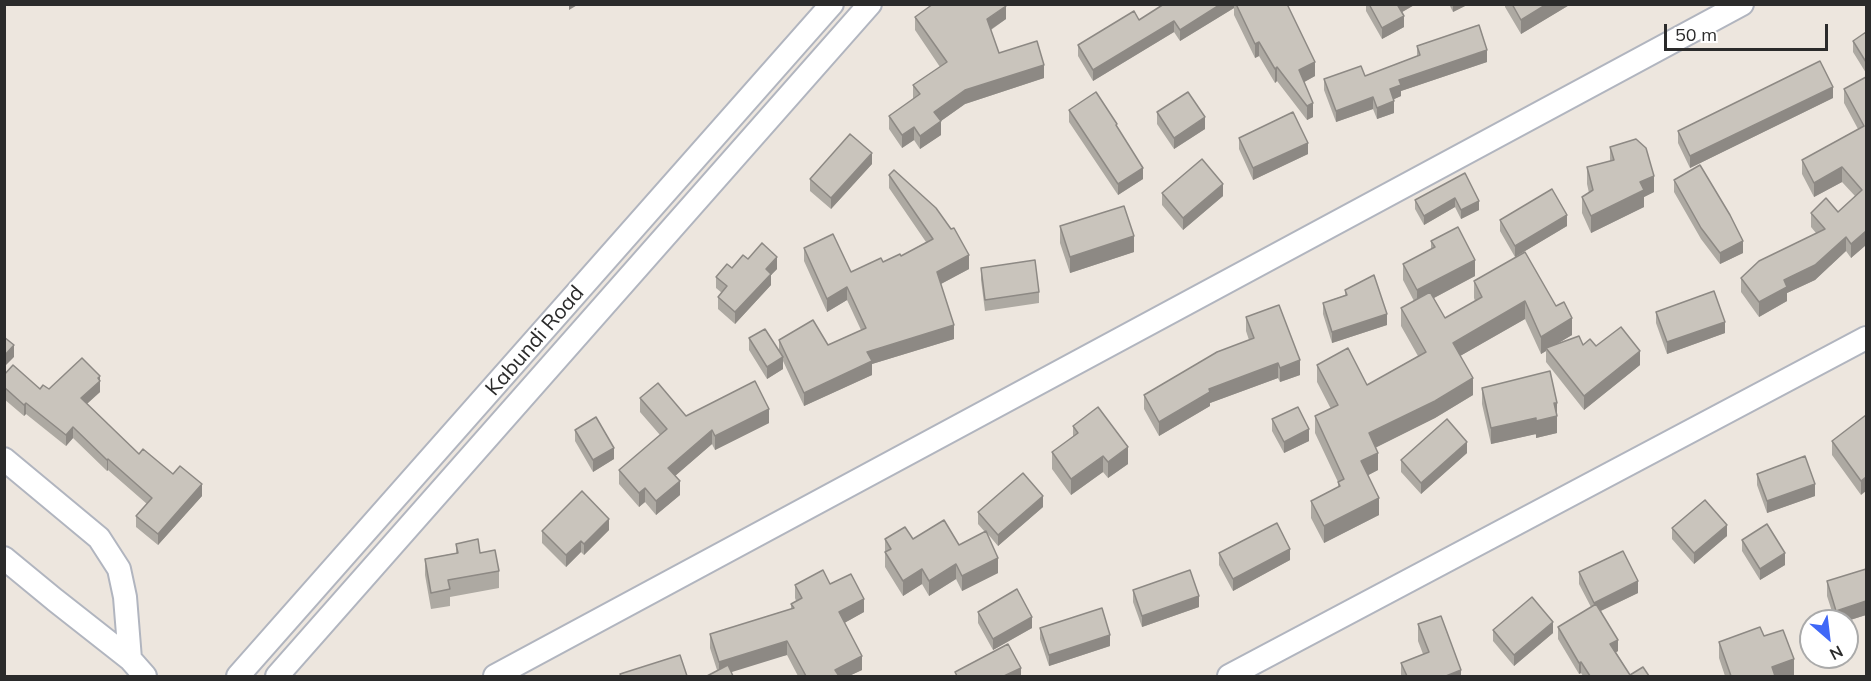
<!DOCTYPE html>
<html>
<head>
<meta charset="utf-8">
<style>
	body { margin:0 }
	#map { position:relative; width:1871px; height:681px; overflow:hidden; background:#ede6de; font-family:Mulish,sans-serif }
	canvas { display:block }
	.frame { position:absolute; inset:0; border:6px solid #2b2b2b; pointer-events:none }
	.north { position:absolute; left:1799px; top:609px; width:60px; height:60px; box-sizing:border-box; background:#fff; border:2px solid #aaa; border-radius:50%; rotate:152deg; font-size:16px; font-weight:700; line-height:24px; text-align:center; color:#2b2b2b }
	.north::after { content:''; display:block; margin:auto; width:21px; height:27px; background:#4068f7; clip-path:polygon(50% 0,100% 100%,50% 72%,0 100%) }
	.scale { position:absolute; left:1664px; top:24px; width:164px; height:27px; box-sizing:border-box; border:3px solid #2b2b2b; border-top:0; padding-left:8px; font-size:18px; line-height:21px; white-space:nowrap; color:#2b2b2b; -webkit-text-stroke:4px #fff; paint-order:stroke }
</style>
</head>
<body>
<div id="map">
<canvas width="1871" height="681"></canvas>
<div class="frame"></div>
<div class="north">N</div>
<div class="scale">50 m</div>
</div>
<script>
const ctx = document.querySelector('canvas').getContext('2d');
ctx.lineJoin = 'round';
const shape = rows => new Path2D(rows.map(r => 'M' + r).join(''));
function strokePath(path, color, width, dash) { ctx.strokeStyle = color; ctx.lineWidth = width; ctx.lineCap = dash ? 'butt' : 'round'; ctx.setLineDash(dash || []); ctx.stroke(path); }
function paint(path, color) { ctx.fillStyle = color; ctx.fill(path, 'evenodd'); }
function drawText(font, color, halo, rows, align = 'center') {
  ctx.font = font + ' Mulish,sans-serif'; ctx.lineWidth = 4.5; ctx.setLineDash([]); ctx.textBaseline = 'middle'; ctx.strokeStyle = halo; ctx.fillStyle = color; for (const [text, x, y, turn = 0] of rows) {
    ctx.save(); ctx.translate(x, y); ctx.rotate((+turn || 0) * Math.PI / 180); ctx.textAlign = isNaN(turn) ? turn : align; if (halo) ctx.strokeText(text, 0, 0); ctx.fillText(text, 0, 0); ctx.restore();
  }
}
const minor = shape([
	[4,459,99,538,119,569,125,597,130,659],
	[4,558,55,600,130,659,145,676],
	[238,676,832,4],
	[277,676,870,4],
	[495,676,1742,4],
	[1229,676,1866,338]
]);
const wall = shape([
	[1234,4,1234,8,1180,41,1174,32,1093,81,1078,56,1078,45,1139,20],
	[1234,4,1289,4,1288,8,1315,76,1304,82,1313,117,1307,120,1277,81,1275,83,1259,56,1255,58,1234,15],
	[1366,4,1416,4,1402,12,1404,27,1382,39,1366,11],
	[1449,4,1469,4,1453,12],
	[1505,4,1571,4,1521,34,1505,7],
	[915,17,1006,19,991,30,999,53,1044,78,965,104,941,121,941,135,920,149,914,140,902,148,889,129,889,116,913,99,913,85,940,67,915,30],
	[1866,32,1866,73,1853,52,1853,41],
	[1417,46,1487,62,1401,91,1401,96,1394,99,1394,113,1377,119,1373,109,1336,122,1324,90,1324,79,1365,76,1417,56],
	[1866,77,1866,245,1851,258,1846,251,1815,280,1787,293,1787,301,1759,317,1741,292,1741,278,1816,233,1811,227,1811,213,1838,212,1855,196,1842,182,1814,197,1802,174,1802,160,1858,129,1844,103,1844,89],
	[1833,98,1690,168,1678,143,1678,131],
	[1069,110,1143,179,1118,195,1069,122],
	[1157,112,1205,129,1174,149,1157,124],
	[1239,138,1308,154,1253,180,1239,149],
	[1610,147,1654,192,1644,197,1644,207,1591,233,1582,213,1582,197,1589,193,1587,184,1587,167,1610,161],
	[872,164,831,209,810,191,810,179],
	[1465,173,1479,210,1461,219,1455,207,1424,225,1415,209,1415,200],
	[889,175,969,269,941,284,954,339,872,364,872,375,804,406,783,361,783,369,767,379,749,350,749,338,779,351,779,340,828,345,861,330,847,300,827,312,804,261,804,248,851,272,901,256,926,242,889,188],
	[1674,180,1743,253,1720,264,1701,239,1674,192],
	[1162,193,1223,196,1183,230,1162,205],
	[1500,220,1567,226,1515,257,1500,231],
	[1060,226,1134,252,1070,273,1060,243],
	[1431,241,1475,276,1434,298,1445,318,1475,301,1474,298,1474,281,1525,252,1572,335,1558,343,1596,346,1640,365,1584,410,1546,362,1546,351,1541,354,1525,319,1460,356,1473,395,1435,418,1376,447,1378,470,1368,475,1379,515,1324,543,1311,518,1311,501,1338,487,1338,482,1315,433,1315,416,1331,409,1317,382,1317,365,1367,385,1418,356,1401,326,1401,308,1414,301,1403,280,1403,264,1431,249],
	[748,259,777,269,771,275,771,285,735,324,718,309,718,297,722,293,716,288,716,277],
	[981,268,1039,292,1039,303,985,311,981,280],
	[1345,290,1387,325,1332,343,1323,314,1323,303,1345,295],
	[1656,312,1725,333,1667,354,1656,323],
	[1246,317,1300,375,1280,382,1278,378,1210,403,1210,406,1159,436,1144,409,1144,395,1249,340,1246,331],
	[4,375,40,389,49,389,100,376,100,392,87,404,139,454,173,474,202,496,158,545,136,527,136,516,147,504,108,470,107,471,73,438,66,446,26,414,24,416,4,399],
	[1482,388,1557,403,1557,433,1536,438,1536,434,1491,444,1482,404],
	[640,398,686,416,769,423,715,450,712,444,675,476,680,495,656,515,645,502,639,507,619,484,619,470,660,435,640,412],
	[1866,415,1861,495,1832,455,1832,441],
	[1272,419,1309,441,1284,453,1272,431],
	[1073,426,1128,464,1108,478,1103,472,1071,495,1052,469,1052,452,1073,437],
	[575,430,614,459,593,472,575,441],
	[1467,453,1421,494,1401,472,1401,460],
	[1757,474,1815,496,1767,513,1757,485],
	[1043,507,998,546,987,533,998,573,962,591,956,579,929,596,922,584,903,596,885,567,885,539,913,539,959,545,985,532,978,524,978,512],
	[1672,528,1727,536,1694,564,1672,539],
	[609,530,584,555,581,552,566,567,542,543,542,531],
	[1742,540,1785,565,1760,580,1742,551],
	[456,544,480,553,499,571,499,588,450,597,450,606,431,609,425,575,425,559,456,553],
	[1219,553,1290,560,1233,591,1219,565],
	[1579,572,1638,593,1601,611,1618,651,1616,652,1630,675,1649,676,1583,676,1581,673,1579,674,1558,639,1558,627,1591,607,1579,584],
	[1827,581,1866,615,1847,621,1835,621,1827,596],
	[830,584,864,612,844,623,862,670,849,676,798,676,787,655,717,670,710,648,710,634,791,609,791,604,796,601,795,598,795,585],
	[1133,590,1199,607,1142,627,1133,602],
	[978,612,1032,628,993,650,978,623],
	[1418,624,1461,676,1401,676,1401,663,1423,654,1418,641],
	[1040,628,1110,646,1049,666,1040,639],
	[1493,630,1553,633,1514,666,1493,641],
	[1764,636,1794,676,1725,676,1719,658,1719,642]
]);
const shadedWall = shape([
	[569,4,579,4,569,10],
	[1221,4,1234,4,1234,8,1180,41,1180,30],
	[1397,4,1416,4,1397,15],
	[1453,4,1469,4,1453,12],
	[1547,4,1571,4,1521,34,1521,20],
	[1006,6,1006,19,987,32,987,19],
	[1404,16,1404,27,1382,39,1382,28],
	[1174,21,1174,32,1093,81,1093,70],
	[1259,42,1259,56,1255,58,1255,44],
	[1487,50,1487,62,1401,91,1401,96,1390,101,1390,89,1399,80],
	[1315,62,1315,76,1299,85,1299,70],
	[1044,65,1044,78,965,104,941,121,941,135,920,149,920,136,934,112,965,90],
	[1277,67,1277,81,1275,83,1275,69],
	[1833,87,1833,98,1690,168,1690,156],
	[1373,97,1373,109,1336,122,1336,111],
	[1394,101,1394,113,1377,119,1377,108],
	[1313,103,1313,117,1307,120,1307,106],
	[1205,117,1205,129,1174,149,1174,138],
	[914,127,914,140,902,148,902,135],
	[1308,143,1308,154,1253,180,1253,168],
	[872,153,872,164,831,209,831,198],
	[1842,167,1842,182,1814,197,1814,183],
	[1143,168,1143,179,1118,195,1118,184],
	[1654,176,1654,192,1644,197,1644,207,1591,233,1591,216,1640,182],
	[1223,184,1223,196,1183,230,1183,218],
	[1455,198,1455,207,1424,225,1424,216],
	[1479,201,1479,210,1461,219,1461,210],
	[1567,215,1567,226,1515,257,1515,246],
	[1866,231,1866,245,1851,258,1851,244],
	[1134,236,1134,252,1070,273,1070,257],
	[1846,237,1846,251,1815,280,1787,293,1787,301,1759,317,1759,302,1784,280],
	[1743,241,1743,253,1720,264,1720,253],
	[969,255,969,269,937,286,937,272],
	[777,257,777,269,771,275,771,285,735,324,735,312,766,269],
	[1475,260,1475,276,1417,307,1417,290],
	[847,287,847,300,827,312,827,299],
	[1525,301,1525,319,1453,360,1453,343],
	[1387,314,1387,325,1332,343,1332,332],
	[1572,318,1572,335,1547,350,1546,348,1546,351,1541,354,1541,337],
	[1725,322,1725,333,1667,354,1667,342],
	[954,325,954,339,872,364,872,375,804,406,804,393,867,352],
	[14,345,14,357,4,367,4,356],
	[1640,351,1640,365,1584,410,1584,396],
	[783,357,783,369,767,379,767,367],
	[1300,360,1300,375,1280,382,1280,368],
	[1278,363,1278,378,1210,403,1210,406,1159,436,1159,422,1209,389],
	[100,376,100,392,81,409,81,398],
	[1473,378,1473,395,1435,418,1369,451,1369,433],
	[26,403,26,414,24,416,24,405],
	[1554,403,1557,403,1557,433,1536,438,1536,421],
	[769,409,769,423,715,450,715,436],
	[1536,418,1536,434,1491,444,1491,428],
	[73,427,73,438,66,446,66,435],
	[1309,429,1309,441,1284,453,1284,442],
	[712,430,712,444,668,482,668,468],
	[1467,442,1467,453,1421,494,1421,483],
	[1128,447,1128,464,1108,478,1108,462],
	[614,448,614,459,593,472,593,460],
	[1378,453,1378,470,1361,479,1361,461],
	[1103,456,1103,472,1071,495,1071,479],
	[108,459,108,470,107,471,107,460],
	[1866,477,1866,491,1861,495,1861,481],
	[680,481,680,495,656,515,656,501],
	[202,484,202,496,158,545,158,534],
	[1815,484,1815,496,1767,513,1767,501],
	[645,488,645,502,639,507,639,493],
	[1043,496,1043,507,998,546,998,535],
	[1379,498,1379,515,1324,543,1324,526],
	[609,519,609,530,584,555,584,544],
	[1727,525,1727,536,1694,564,1694,553],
	[581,541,581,552,566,567,566,555],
	[1290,549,1290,560,1233,591,1233,579],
	[1785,553,1785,565,1760,580,1760,569],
	[998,558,998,573,962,591,962,576],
	[956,564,956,579,929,596,929,581],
	[922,569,922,584,903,596,903,581],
	[1638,581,1638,593,1594,614,1594,603],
	[1199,596,1199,607,1142,627,1142,616],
	[864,599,864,612,839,626,839,612],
	[1866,601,1866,615,1847,621,1836,621,1836,611],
	[1032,617,1032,628,993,650,993,639],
	[1553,622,1553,633,1514,666,1514,655],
	[1110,635,1110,646,1049,666,1049,655],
	[1618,640,1618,651,1610,656,1610,644],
	[787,641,787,655,719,676,719,662],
	[862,656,862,670,849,676,835,676,835,670],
	[1794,659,1794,676,1772,676,1772,667],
	[1581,662,1581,673,1579,674,1579,663],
	[1021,668,1021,676,1004,676],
	[1461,670,1461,676,1446,676]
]);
const building = shape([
	[933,4,1005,4,1006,6,987,19,999,53,1037,41,1044,65,965,90,934,112,941,121,920,136,914,127,902,135,889,116,920,94,913,85,947,62,915,17,933,4],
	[1164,4,1221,4,1180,30,1174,21,1093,70,1078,45,1134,11,1139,20,1164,4],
	[1236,4,1287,4,1315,62,1299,70,1313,103,1307,106,1277,67,1275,69,1259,42,1255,44,1236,4],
	[1369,4,1397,4,1404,16,1382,28,1369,4],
	[1512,4,1547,4,1521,20,1512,4],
	[1479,25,1487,50,1399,80,1401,85,1390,89,1394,101,1377,108,1373,97,1336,111,1324,79,1361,66,1365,76,1420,55,1417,46,1479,25],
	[1866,32,1866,62,1853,41,1866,32],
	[1820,61,1833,87,1690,156,1678,131,1820,61],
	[1866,77,1866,231,1851,244,1846,237,1815,265,1784,280,1787,287,1759,302,1741,278,1759,261,1825,229,1811,213,1826,198,1838,212,1862,190,1842,167,1814,183,1802,160,1864,126,1844,89,1866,77],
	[1096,92,1117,124,1116,125,1143,168,1118,184,1069,110,1096,92],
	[1188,92,1205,117,1174,138,1157,112,1188,92],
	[1293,112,1308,143,1253,168,1239,138,1293,112],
	[850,134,872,153,831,198,810,179,850,134],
	[1636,139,1646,148,1654,176,1640,182,1644,190,1591,216,1582,197,1593,190,1587,167,1614,160,1610,147,1636,139],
	[1202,159,1223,184,1183,218,1162,193,1202,159],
	[1700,165,1730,215,1743,241,1720,253,1701,228,1674,180,1700,165],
	[894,170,936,208,951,229,954,228,969,255,937,272,954,325,867,352,872,361,804,393,779,340,813,320,828,345,866,328,847,287,827,299,804,248,833,234,851,272,881,258,883,262,900,254,901,256,933,239,889,175,894,170],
	[1465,173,1479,201,1461,210,1455,198,1424,216,1415,200,1465,173],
	[1552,189,1567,215,1515,246,1500,220,1552,189],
	[1124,206,1134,236,1070,257,1060,226,1124,206],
	[1458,227,1475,260,1417,290,1403,264,1435,247,1431,241,1458,227],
	[762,243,777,257,766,269,771,274,735,312,718,297,727,286,716,277,727,264,732,268,743,255,748,259,762,243],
	[1525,252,1556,306,1564,302,1572,318,1541,337,1525,301,1453,343,1473,378,1435,401,1369,433,1378,453,1361,461,1379,498,1324,526,1311,501,1340,486,1338,482,1344,479,1315,416,1338,405,1317,365,1348,348,1367,385,1426,352,1401,308,1430,292,1445,318,1482,297,1474,281,1525,252],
	[1035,260,1039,292,985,300,981,268,1035,260],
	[1374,275,1387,314,1332,332,1323,303,1347,295,1345,290,1374,275],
	[1714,291,1725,322,1667,342,1656,312,1714,291],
	[1279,305,1300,360,1280,368,1278,363,1209,389,1210,392,1159,422,1144,395,1217,352,1254,338,1246,317,1279,305],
	[1621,327,1640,351,1584,396,1546,348,1579,336,1583,345,1590,339,1596,346,1621,327],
	[765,329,783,357,767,367,749,338,765,329],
	[4,337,14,345,4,356,4,337],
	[82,358,100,376,98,378,100,381,81,398,139,454,143,449,173,474,180,466,202,484,158,534,136,516,152,498,108,459,107,460,73,427,66,435,26,403,24,405,4,387,4,375,13,365,40,389,43,385,49,389,82,358],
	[1550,371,1557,403,1554,403,1557,416,1536,421,1536,418,1491,428,1482,388,1550,371],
	[755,381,769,409,715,436,712,430,668,468,680,481,656,501,645,488,639,493,619,470,667,429,640,398,658,383,686,416,755,381],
	[1098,407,1128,447,1108,462,1103,456,1071,479,1052,452,1078,433,1073,426,1098,407],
	[1298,407,1309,429,1284,442,1272,419,1298,407],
	[1866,415,1866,477,1861,481,1832,441,1866,415],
	[596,417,614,448,593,460,575,430,596,417],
	[1447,419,1467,442,1421,483,1401,460,1447,419],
	[1805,456,1815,484,1767,501,1757,474,1805,456],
	[1023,473,1043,496,998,535,978,512,1023,473],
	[582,491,609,519,584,544,581,541,566,555,542,531,582,491],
	[1705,500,1727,525,1694,553,1672,528,1705,500],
	[944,520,959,545,986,531,998,558,962,576,956,564,929,581,922,569,903,581,885,552,891,549,885,539,905,527,913,539,944,520],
	[1277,523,1290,549,1233,579,1219,553,1277,523],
	[1767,524,1785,553,1760,569,1742,540,1767,524],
	[478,539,480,553,495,550,499,571,448,580,450,589,431,593,425,559,458,553,456,544,478,539],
	[1623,551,1638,581,1594,603,1579,572,1623,551],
	[1866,569,1866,601,1836,611,1827,581,1866,569],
	[823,570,830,584,851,574,864,599,839,612,862,656,835,670,839,676,806,676,787,641,719,662,710,634,794,608,791,604,802,598,795,585,823,570],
	[1190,570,1199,596,1142,616,1133,590,1190,570],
	[1017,589,1032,617,993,639,978,612,1017,589],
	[1532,597,1553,622,1514,655,1493,630,1532,597],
	[1596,604,1618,640,1610,644,1630,675,1643,667,1649,676,1590,676,1581,662,1579,663,1558,627,1596,604],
	[1102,608,1110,635,1049,655,1040,628,1102,608],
	[1441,616,1461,670,1446,676,1407,676,1401,663,1429,652,1418,624,1441,616],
	[1760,627,1764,636,1783,630,1794,659,1772,667,1775,676,1731,676,1719,642,1760,627],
	[1008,644,1021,668,1004,676,957,676,955,672,1008,644],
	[680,655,687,676,621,676,620,674,680,655],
	[728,665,733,676,707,676,728,665]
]);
const streetNames = [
	["Kabundi Road",535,341,-49]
];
strokePath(minor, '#b1b5bf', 26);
strokePath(minor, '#fff', 22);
paint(wall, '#ada9a2');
paint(shadedWall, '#8d8984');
paint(building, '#c9c4bc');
strokePath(building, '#8d8984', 1.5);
drawText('21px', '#2b2b2b', '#fff', streetNames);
</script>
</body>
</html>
